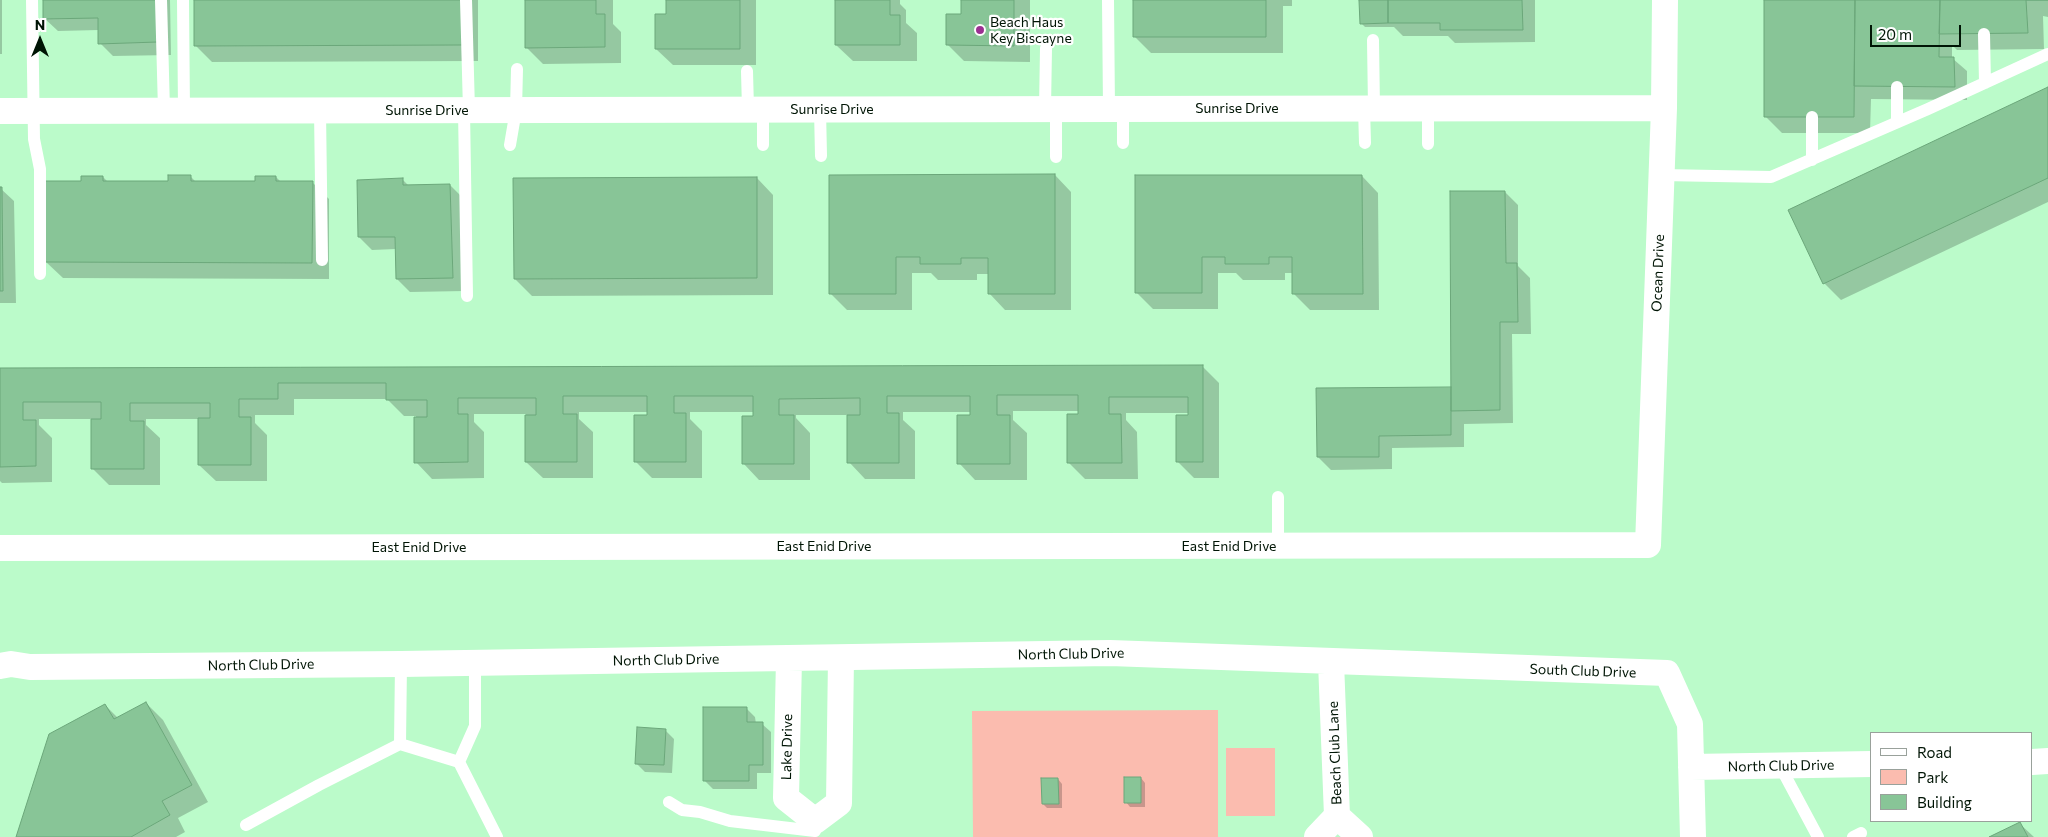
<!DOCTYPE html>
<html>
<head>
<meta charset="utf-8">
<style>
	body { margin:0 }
	#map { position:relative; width:2048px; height:837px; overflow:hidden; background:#bbfbca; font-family:Commissioner,sans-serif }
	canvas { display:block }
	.legend { position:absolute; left:1870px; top:732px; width:162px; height:90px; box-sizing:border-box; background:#fff; border:1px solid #99a19b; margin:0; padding:6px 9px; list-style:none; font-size:15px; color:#001505 }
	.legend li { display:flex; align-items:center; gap:10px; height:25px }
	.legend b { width:25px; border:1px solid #99a19b }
	.north { position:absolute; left:15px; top:15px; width:50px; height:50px; -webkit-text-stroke:4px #fff; paint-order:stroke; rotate:0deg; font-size:14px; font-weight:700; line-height:20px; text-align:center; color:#001505 }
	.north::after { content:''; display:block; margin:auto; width:18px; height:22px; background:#001505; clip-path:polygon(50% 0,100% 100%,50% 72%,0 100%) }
	.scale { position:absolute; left:1870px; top:25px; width:91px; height:22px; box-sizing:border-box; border:2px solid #001505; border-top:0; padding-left:6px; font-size:15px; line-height:18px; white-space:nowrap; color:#001505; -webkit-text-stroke:4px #fff; paint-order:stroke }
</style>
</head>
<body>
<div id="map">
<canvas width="2048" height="837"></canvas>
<ul class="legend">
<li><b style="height:6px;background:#fff"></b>Road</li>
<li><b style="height:14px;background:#fbbcaf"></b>Park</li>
<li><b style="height:14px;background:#88c597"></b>Building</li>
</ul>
<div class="north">N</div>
<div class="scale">20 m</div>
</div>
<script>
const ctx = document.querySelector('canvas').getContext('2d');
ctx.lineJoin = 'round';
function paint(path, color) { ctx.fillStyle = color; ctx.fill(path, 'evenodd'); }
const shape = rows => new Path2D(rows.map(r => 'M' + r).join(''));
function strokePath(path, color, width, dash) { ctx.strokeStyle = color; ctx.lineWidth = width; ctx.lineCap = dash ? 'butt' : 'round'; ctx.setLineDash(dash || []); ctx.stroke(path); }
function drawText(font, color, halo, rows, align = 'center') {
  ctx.font = font + ' Commissioner,sans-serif'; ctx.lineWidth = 4.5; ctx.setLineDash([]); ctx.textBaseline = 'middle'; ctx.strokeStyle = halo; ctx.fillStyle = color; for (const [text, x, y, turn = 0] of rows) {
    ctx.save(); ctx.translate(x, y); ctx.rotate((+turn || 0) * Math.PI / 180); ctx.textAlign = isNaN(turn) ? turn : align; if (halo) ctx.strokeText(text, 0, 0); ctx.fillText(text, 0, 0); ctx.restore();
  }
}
const green = shape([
	[1218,710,1218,837,973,837,972,711],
	[1226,748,1275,748,1275,816,1226,816]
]);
const shadow = shape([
	[0,0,2,0,2,54,0,54],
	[44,0,170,0,171,55,113,56,100,43,99,30,58,31,44,18],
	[195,0,478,0,478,61,212,62,195,45],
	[526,0,613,0,613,24,621,32,621,63,543,64,526,47],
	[667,0,756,0,756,65,673,65,656,49,667,16],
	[836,0,900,0,900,4,906,10,906,23,917,33,917,61,853,61,836,45],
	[962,0,1030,0,1030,62,964,61,948,45,962,15],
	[1134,0,1292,0,1292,6,1283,6,1283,53,1151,53,1134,36],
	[1361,0,1535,0,1535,42,1455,43,1448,36,1403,36,1394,27,1365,27,1361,23],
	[1765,0,2048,0,2048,17,2043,16,2044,49,1957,50,1952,45,1952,58,1967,71,1967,100,1871,99,1870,133,1782,133,1766,117],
	[2048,88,2048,202,1841,300,1824,283],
	[1055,175,1071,192,1071,310,1005,310,989,293,989,274,977,274,977,280,938,280,931,273,912,273,912,310,847,310,830,293,830,176],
	[190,176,196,182,256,182,276,177,281,182,312,182,329,199,329,279,63,278,46,262,82,182,103,177,108,182,169,182],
	[1136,176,1362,176,1378,193,1379,310,1310,310,1294,294,1294,273,1285,273,1285,280,1243,280,1236,273,1218,273,1218,309,1153,309,1136,292],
	[757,178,773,195,773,295,532,296,515,279],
	[402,179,409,186,450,185,463,198,465,291,410,292,397,279,396,249,372,250,359,237],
	[0,188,14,201,16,303,0,303],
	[1505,192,1518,205,1518,266,1530,278,1531,334,1512,334,1513,423,1464,424,1464,447,1392,448,1392,469,1331,470,1318,457,1452,388],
	[1202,366,1219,383,1219,478,1194,478,1177,461,1190,413,1126,413,1126,420,1137,432,1138,479,1085,479,1068,462,1080,411,1013,411,1013,420,1027,433,1027,480,975,480,959,463,971,412,903,412,903,420,915,431,915,479,865,479,849,462,849,415,796,415,796,418,810,433,810,480,759,480,743,463,754,412,690,412,690,419,702,431,702,478,652,478,636,462,648,412,579,412,579,419,593,432,593,478,543,478,526,462,526,414,474,414,474,422,484,432,484,478,432,479,416,462,416,416,404,416,387,399,294,399,294,415,255,415,255,423,267,435,267,481,216,481,199,465,199,419,146,419,146,425,160,438,160,485,109,485,92,468,92,419,39,419,39,425,52,438,52,482,2,483,0,481,0,369],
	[146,703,163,720,208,802,178,818,185,832,176,837,18,837,105,705,118,718],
	[746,708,755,717,756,724,762,724,771,732,771,773,757,773,757,789,713,789,704,780],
	[665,730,674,739,672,773,645,772,636,763],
	[1141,778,1145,783,1145,807,1130,807,1126,802],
	[1058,779,1062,784,1062,808,1047,808,1043,804],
	[2020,824,2034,837,1992,837]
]);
const building = shape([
	[43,0,157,0,158,42,98,44,98,18,43,19,43,0],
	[194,0,462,0,462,45,194,46,194,0],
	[525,0,596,0,596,14,605,14,605,47,525,48,525,0],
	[666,0,740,0,740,49,655,49,655,14,666,14,666,0],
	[835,0,890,0,890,15,900,15,900,45,835,45,835,0],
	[961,0,1014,0,1014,46,946,45,946,14,961,14,961,0],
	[1133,0,1266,0,1266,37,1133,37,1133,0],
	[1359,0,1388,0,1388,23,1360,24,1359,0],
	[1388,0,1522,0,1523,30,1440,30,1440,23,1388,23,1388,0],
	[1764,0,1855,0,1854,117,1764,117,1764,0],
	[1855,0,1940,0,1939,57,1954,57,1955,87,1854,86,1855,0],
	[1940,0,2048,0,2026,0,2028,33,1939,34,1940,0],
	[2048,87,2048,178,1823,284,1788,210,2048,87],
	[1055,174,1055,294,988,294,988,258,961,258,961,264,920,264,920,257,896,257,896,294,829,294,829,175,1055,174],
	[168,175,191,175,191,181,255,181,255,176,276,176,276,181,313,181,312,263,45,262,45,181,81,181,81,176,103,176,103,181,168,181,168,175],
	[1135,175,1362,175,1363,294,1292,294,1292,257,1269,257,1269,264,1225,264,1225,257,1202,257,1202,293,1135,293,1135,175],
	[757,177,757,278,514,279,513,178,757,177],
	[403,178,403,185,450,184,453,278,396,279,395,237,358,237,357,180,403,178],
	[0,187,2,187,3,291,0,291,0,187],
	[1450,191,1505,191,1506,263,1517,263,1518,322,1500,322,1500,410,1451,411,1450,191],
	[1203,365,1203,462,1176,462,1176,415,1188,415,1188,397,1109,397,1109,414,1121,414,1122,463,1067,463,1067,414,1078,414,1078,395,997,395,997,415,1010,415,1010,464,957,464,957,415,970,415,970,396,887,396,887,413,899,413,899,463,847,463,847,415,860,415,860,398,779,399,779,415,794,415,794,464,742,464,742,416,753,416,753,396,674,396,674,413,686,413,686,462,634,462,634,415,647,415,647,396,563,396,563,414,577,414,577,462,525,462,525,415,536,415,536,398,458,398,458,414,468,414,468,462,414,463,414,417,427,417,427,400,386,400,386,383,278,383,278,399,239,399,239,417,251,417,251,465,198,465,198,418,210,418,210,403,130,403,130,421,144,421,144,469,91,469,91,419,101,419,101,402,23,402,23,420,36,420,36,466,0,467,0,368,1203,365],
	[1451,387,1451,435,1379,436,1379,457,1317,457,1316,388,1451,387],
	[146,702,192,785,162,801,170,815,131,837,16,837,49,734,105,704,114,719,146,702],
	[703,707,747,707,747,722,763,722,763,765,749,765,749,781,703,781,703,707],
	[637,727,666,729,664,765,635,764,637,727],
	[1124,777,1141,777,1141,803,1124,803,1124,777],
	[1041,778,1058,778,1059,804,1042,804,1041,778],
	[2020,822,2028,837,1989,837,2020,822]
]);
const lane = shape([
	[32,0,34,139,40,169,40,274],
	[161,0,164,110],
	[183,0,184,110],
	[466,0,469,110],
	[1108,0,1109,109],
	[1984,34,1985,83],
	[1373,40,1374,108],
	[747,71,748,109],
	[1897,87,1897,122],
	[1364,108,1365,143],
	[1428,108,1428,144],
	[763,109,763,145],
	[820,109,821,156],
	[1045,109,1046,48],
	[1056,109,1056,157],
	[1123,109,1123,143],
	[320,110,322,260],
	[464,110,467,296],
	[1812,117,1812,160],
	[510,145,516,110,517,69],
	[1661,175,1771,177,1928,109,2048,54],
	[1278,497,1278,545],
	[475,663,475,726,459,762,497,837],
	[400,744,459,762],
	[1780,766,1818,837],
	[669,802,682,810,700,812,730,821,815,831],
	[246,825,319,785,400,744,401,664],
	[1853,837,1861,833]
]);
const street = shape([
	[0,111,1664,108],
	[0,548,1648,545,1664,108,1665,0],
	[789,659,786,798,815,821],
	[0,666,11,664,30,667,401,664,1110,653,1667,673,1690,724,1693,837],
	[2032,762,2048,761],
	[1691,767,1872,764],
	[1337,816,1360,837],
	[815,821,839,803,841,658],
	[1317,837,1337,816,1331,662]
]);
const markers = [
	[980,30,5,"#9b3092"]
];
const poiNames = [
	["Beach Haus",990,22],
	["Key Biscayne",990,38]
];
const streetNames = [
	["Sunrise Drive",1237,108],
	["Sunrise Drive",832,109],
	["Sunrise Drive",427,110],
	["Ocean Drive",1658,273,-88],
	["East Enid Drive",824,546],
	["East Enid Drive",1229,546],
	["East Enid Drive",419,547],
	["North Club Drive",1071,654,-1],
	["North Club Drive",666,660,-1],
	["North Club Drive",261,665,-1],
	["South Club Drive",1583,671,2],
	["Lake Drive",787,747,-89],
	["Beach Club Lane",1335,753,-92],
	["North Club Drive",1781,766,-1]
];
paint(green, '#fbbcaf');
paint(shadow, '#0003');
paint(building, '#88c597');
strokePath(building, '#6ba77a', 1);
strokePath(lane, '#fff', 12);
strokePath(street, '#fff', 26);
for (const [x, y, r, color] of markers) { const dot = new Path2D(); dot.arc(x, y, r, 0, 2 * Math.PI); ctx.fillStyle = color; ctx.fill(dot); strokePath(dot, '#fff', 2); }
drawText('14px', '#001505', '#fff', poiNames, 'left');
drawText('14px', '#001505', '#fff', streetNames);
</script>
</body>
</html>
